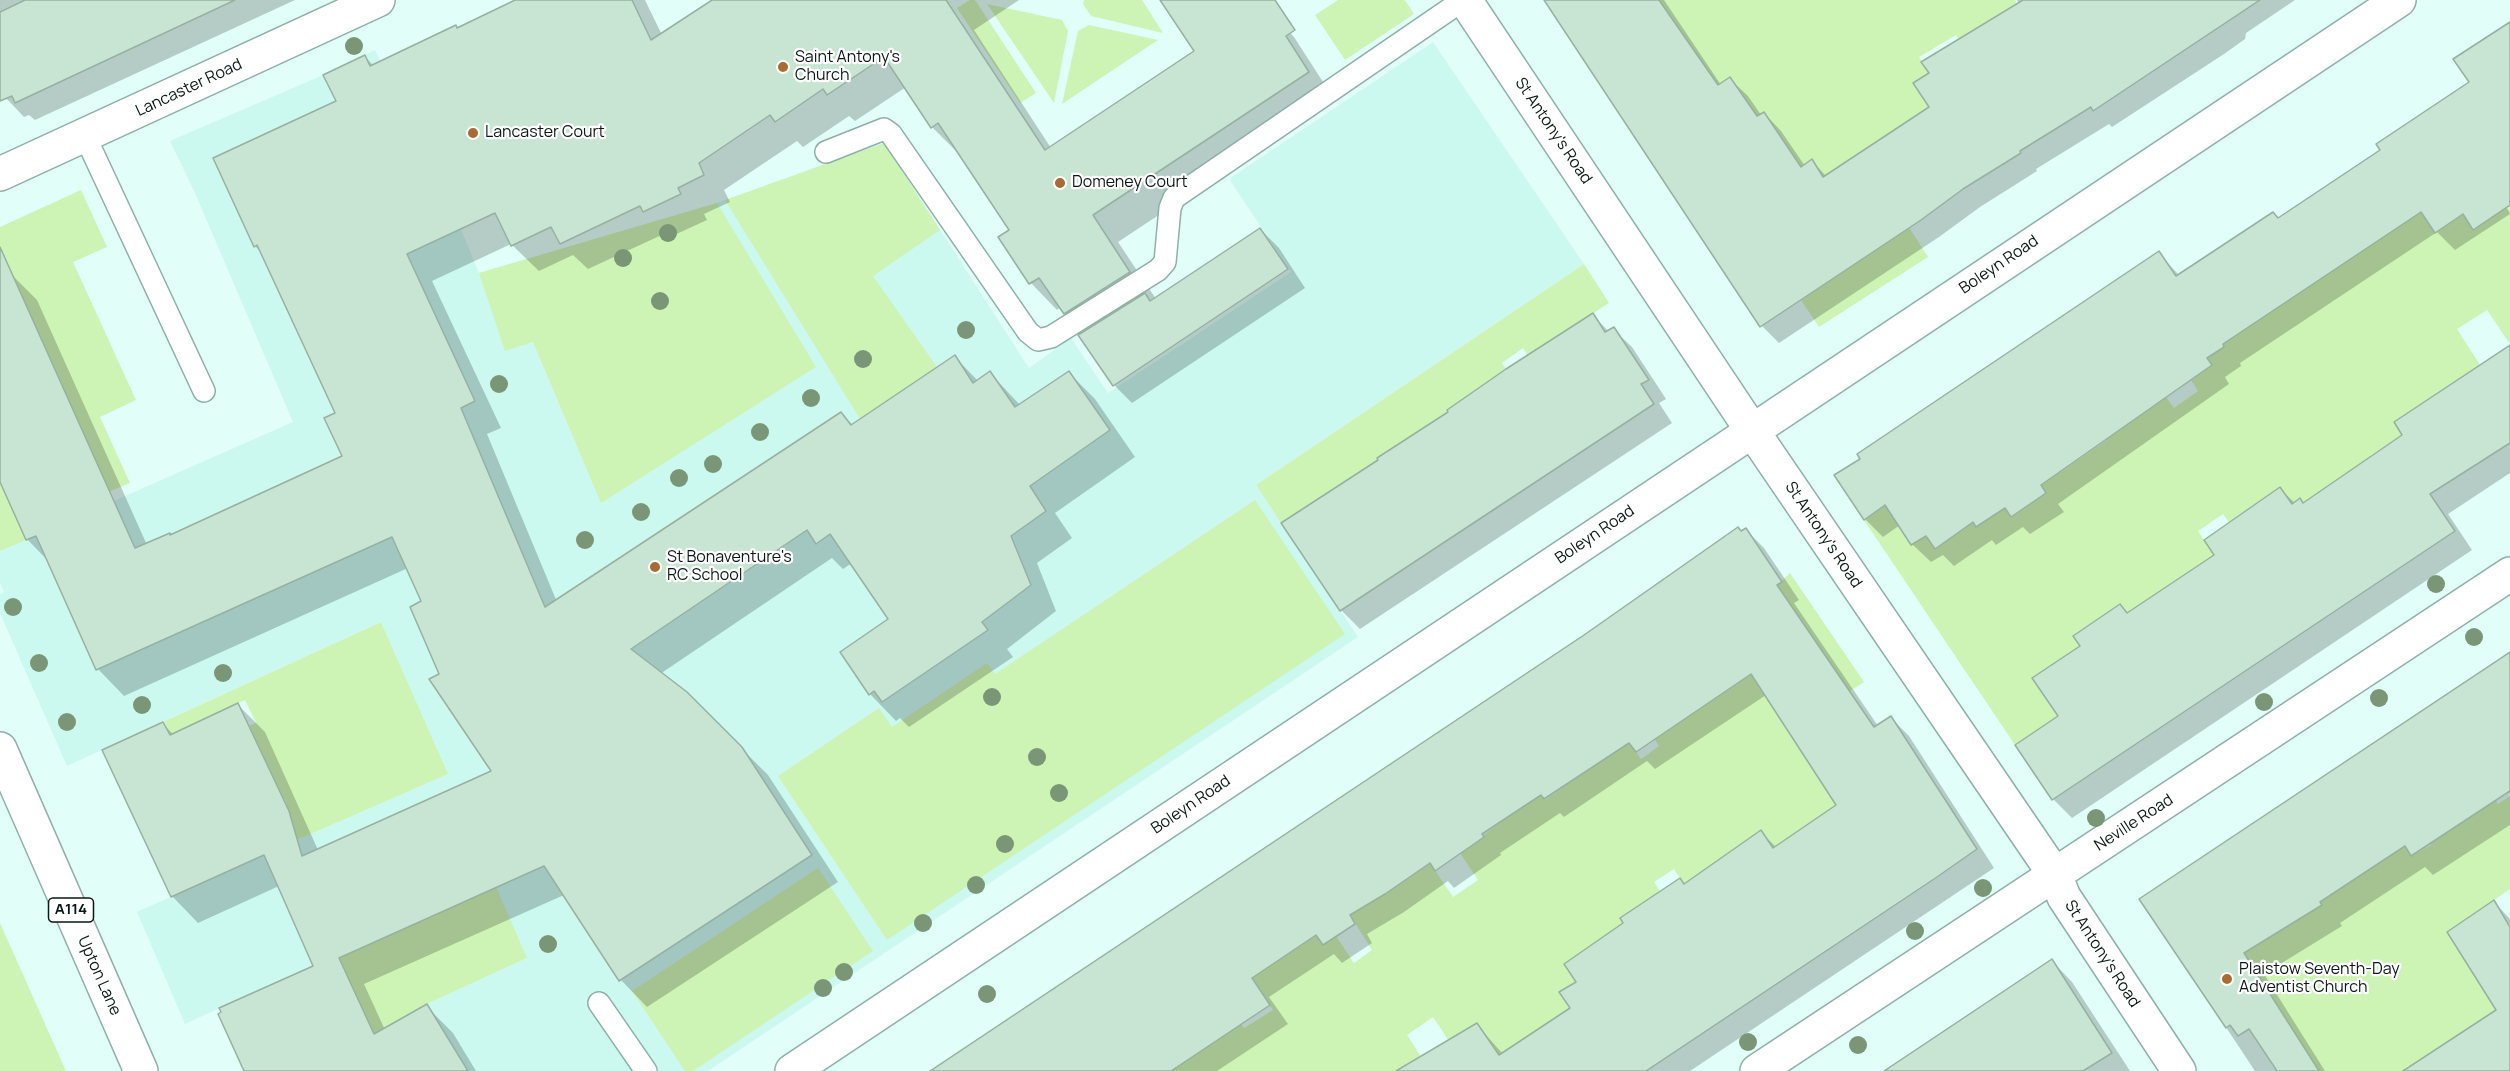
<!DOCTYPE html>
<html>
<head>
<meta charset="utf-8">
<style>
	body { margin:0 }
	canvas { display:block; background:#e1fef8 }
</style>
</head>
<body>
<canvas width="2510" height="1071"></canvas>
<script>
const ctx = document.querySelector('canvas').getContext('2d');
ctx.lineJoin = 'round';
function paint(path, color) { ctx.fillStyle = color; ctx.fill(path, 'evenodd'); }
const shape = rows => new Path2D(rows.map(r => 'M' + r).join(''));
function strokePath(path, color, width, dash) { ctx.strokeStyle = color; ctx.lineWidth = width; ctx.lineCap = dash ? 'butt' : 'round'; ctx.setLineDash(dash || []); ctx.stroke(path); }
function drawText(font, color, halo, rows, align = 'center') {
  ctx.font = font + ' Manrope,sans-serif'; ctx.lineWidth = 4.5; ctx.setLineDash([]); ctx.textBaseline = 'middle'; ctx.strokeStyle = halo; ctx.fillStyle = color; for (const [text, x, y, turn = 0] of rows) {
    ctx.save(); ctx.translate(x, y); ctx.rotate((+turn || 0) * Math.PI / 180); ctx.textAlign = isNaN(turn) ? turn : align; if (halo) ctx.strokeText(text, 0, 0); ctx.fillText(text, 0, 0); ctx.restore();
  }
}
const built = shape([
	[1433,42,1584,264,1256,485,1358,637,708,1071,468,1071,427,1004,527,958,340,957,280,980,185,1024,137,912,447,773,381,622,67,766,0,613,0,594,4,592,0,582,0,551,293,422,195,193,170,141,323,75,375,50,461,229,479,273,717,203,884,143,1029,368,1071,338,1108,393,1291,272,1229,179]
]);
const green = shape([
	[970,0,975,0,1036,93,1020,103,957,8],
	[1084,0,1142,0,1163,33,1091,16,1083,4],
	[1338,0,1405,0,1414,14,1345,60,1315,15],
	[1659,0,2015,0,2017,4,1998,15,1998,97,1956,35,1919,57,1929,73,1913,83,1946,132,1933,141,1915,116,1861,152,1928,257,1819,327,1801,300,1868,255,1847,223,1825,179,1812,160,1747,202,1789,149,1764,112,1710,147,1744,97,1731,77,1717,86],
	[987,4,1062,20,1068,31,1054,103],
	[1089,25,1158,40,1062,104,1078,31],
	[884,143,940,230,873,276,937,367,860,419,725,200],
	[2510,153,2510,344,2487,310,2457,329,2480,365,2402,435,2370,456,2399,498,2331,544,2300,498,2292,504,2280,487,2271,584,2223,514,2198,531,2234,585,2127,613,2119,604,2073,636,2080,646,2032,678,2064,725,2048,723,2015,745,1864,520,1885,505,1911,545,1926,536,1935,548,1945,480,1976,527,2005,508,2011,516,2046,493,2000,424,2058,474,2107,440,2096,424,2151,376,2174,408,2198,391,2191,380,2211,366,2207,358,2224,347,2178,281,2290,299,2421,212,2435,233,2463,214,2473,230],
	[81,190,107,247,73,262,136,400,100,417,130,483,108,492,0,276,0,227],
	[717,203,816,367,601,503,533,342,505,351,479,273],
	[1584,264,1609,303,1528,356,1523,348,1502,363,1535,413,1489,382,1447,410,1455,423,1458,464,1430,423,1377,458,1404,500,1396,506,1369,466,1323,495,1350,536,1335,546,1308,505,1281,523,1256,485],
	[0,482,26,540,0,551],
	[1255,500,1345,634,887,940,778,776,879,708,892,727,987,663,995,674],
	[1790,573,1864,682,1788,732,1798,747,1812,739,1874,781,1803,894,1761,831,1693,898,1674,869,1654,882,1676,915,1650,899,1620,918,1635,941,1583,951,1564,964,1576,982,1560,992,1588,1036,1564,1052,1546,1024,1508,1049,1502,1060,1477,1023,1449,1041,1433,1017,1407,1035,1430,1071,1171,1071,1237,1018,1244,1028,1273,1010,1252,978,1298,947,1293,901,1323,945,1336,936,1354,963,1372,950,1350,915,1356,911,1430,863,1453,897,1478,880,1460,853,1505,819,1501,813,1512,752,1545,800,1561,789,1545,765,1591,768,1609,756,1597,694,1641,759,1659,746,1652,735,1694,668,1819,648,1777,585],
	[381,622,448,774,297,840,285,799,268,806,258,747,249,726,256,723,245,700,170,735,163,722],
	[2368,750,2446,833,2465,821,2461,813,2463,752,2498,804,2510,796,2510,889,2447,932,2510,1032,2467,1071,2448,1042,2407,1071,2319,1071,2244,953,2322,905,2316,896,2380,806,2412,856,2431,845],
	[818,868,873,951,693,1071,685,1071,632,991],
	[496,887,527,958,427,1004,382,1071,367,1018,344,969,288,996,280,980,340,957],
	[0,923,66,1071,0,1071]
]);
const shadow = shape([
	[0,0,295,0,35,120,29,115,24,117,6,98,0,86],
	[516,0,645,0,662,35,715,0,1019,0,974,30,1051,148,1196,52,1162,0,1259,0,1294,37,1334,99,1118,242,1156,299,1260,229,1279,248,1305,288,1132,403,1114,385,1085,333,1061,307,1057,310,1031,283,1000,237,1011,230,959,154,932,127,906,87,855,121,849,116,803,147,797,141,724,190,730,202,704,214,707,220,670,237,666,233,588,269,573,255,539,271,511,244,432,281,501,428,487,434,557,602,841,414,853,425,955,357,978,381,990,373,1020,405,1069,373,1095,399,1135,457,1055,513,1072,538,1037,563,1056,611,1007,649,1013,657,909,727,900,718,896,721,870,694,890,620,852,563,843,569,832,558,660,674,686,693,768,775,838,882,647,1007,621,980,564,895,364,984,385,1030,426,1006,453,1033,476,1071,245,1071,315,966,279,886,198,923,172,896,163,724,174,735,238,705,265,732,318,850,493,771,441,675,423,602,408,568,124,696,98,669,49,562,27,539,0,479,0,278,10,273,37,300,147,545,171,536,344,457,337,413,262,253,255,246,364,56,374,66],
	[1545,0,1664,0,1721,85,1730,79,1748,96,1761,115,1764,113,1781,131,1805,166,1812,161,1827,177,1931,107,1931,73,2019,4,2017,0,2295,0,2246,33,2245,39,2224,54,2112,127,2109,124,2036,169,2037,171,1980,207,1939,237,1779,343,1762,326],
	[2510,23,2510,196,2503,200,2510,214,2455,250,2437,232,2240,363,2241,366,2225,377,2229,384,2058,504,2064,512,2030,534,2023,527,1996,545,1992,540,1954,566,1943,555,1931,562,1912,544,1900,525,1883,537,1865,519,1862,459,2158,253,2180,276,2279,219,2382,150,2471,82],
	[1593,315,1609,332,1613,329,1632,347,1666,399,1659,403,1672,423,1360,629,1341,610,1283,523],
	[2510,345,2510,473,2448,514,2472,550,2072,818,2053,799,2060,717,2128,614,2216,556,2280,489,2295,503,2304,504,2404,435,2482,365,2481,364],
	[1746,530,1764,548,1799,600,1794,603,1878,726,1891,718,1909,736,1994,868,1690,1071,1431,1071,1477,1025,1503,1054,1572,1008,1578,982,1685,885,1761,832,1776,847,1838,806,1766,695,1655,769,1647,761,1564,817,1560,813,1500,853,1501,855,1454,888,1448,881,1404,912,1367,934,1372,943,1342,963,1334,954,1269,997,1288,1024,1217,1071,933,1071],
	[2510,654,2510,825,2433,875,2425,867,2340,923,2342,926,2264,974,2325,1071,2255,1071,2141,899],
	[2494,902,2510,919,2510,1071,2406,1071,2498,1010],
	[2052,961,2072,982,2130,1071,1889,1071]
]);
const building = shape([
	[25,0,235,0,15,103,12,96,0,101,0,12,25,0],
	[515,0,632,0,651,40,712,0,946,0,1045,150,1194,51,1160,0,1275,0,1295,30,1286,36,1309,72,1093,215,1130,272,1064,314,1039,278,1029,284,998,237,1009,230,938,123,931,128,884,57,827,95,823,89,775,122,770,115,699,163,704,175,678,188,681,194,643,212,640,206,560,244,551,227,511,246,495,213,407,254,475,401,461,408,545,607,841,412,851,425,955,355,973,383,990,371,1015,407,1069,371,1110,430,1030,486,1046,511,1011,536,1031,585,982,622,988,630,882,702,874,691,869,695,840,652,888,619,830,534,816,544,807,530,631,649,687,692,742,747,812,855,619,981,544,866,339,958,374,1034,427,1004,468,1071,244,1071,218,1014,221,1012,219,1008,313,966,264,855,171,897,102,750,163,722,170,735,238,703,289,811,302,856,491,771,429,679,439,674,410,607,421,601,392,537,96,670,36,536,26,540,0,482,0,247,135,548,170,533,170,535,342,456,324,418,335,413,257,245,254,247,213,158,336,101,323,75,365,55,370,66,456,25,457,28,515,0],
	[1544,0,1659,0,1718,85,1730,77,1757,116,1764,112,1801,167,1812,159,1823,177,1929,107,1913,83,1929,73,1921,62,2023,0,2260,0,2093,111,2091,107,2020,151,2021,153,1963,189,1921,220,1760,327,1544,0],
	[2510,22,2510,205,2473,230,2463,214,2435,233,2421,212,2223,344,2224,347,2207,358,2212,365,2041,485,2046,493,2011,517,2005,508,1976,527,1973,522,1935,549,1926,536,1911,545,1885,505,1864,520,1834,475,1860,459,1857,454,2159,251,2176,276,2273,212,2278,218,2380,150,2376,144,2469,82,2453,59,2510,22],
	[1260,228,1288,269,1113,386,1078,335,1145,293,1150,301,1260,228],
	[1593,313,1605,332,1614,327,1649,380,1641,384,1654,404,1340,611,1281,523,1378,460,1377,458,1448,412,1447,410,1506,369,1593,313],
	[2510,345,2510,443,2430,494,2455,531,2052,800,2015,745,2058,716,2032,678,2080,646,2073,636,2120,604,2127,613,2214,555,2204,540,2280,487,2292,504,2300,498,2303,503,2402,435,2394,422,2510,345],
	[1738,527,1741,531,1746,528,1782,582,1777,585,1874,727,1891,716,1977,849,1937,877,1646,1071,1396,1071,1477,1023,1499,1055,1570,1008,1559,992,1576,982,1564,964,1623,923,1620,918,1680,878,1684,884,1761,830,1773,848,1836,805,1751,674,1636,752,1629,743,1544,799,1541,795,1482,834,1484,837,1435,871,1430,863,1385,894,1350,915,1355,924,1323,945,1316,935,1252,978,1270,1005,1171,1071,930,1071,1584,635,1738,527],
	[2510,652,2510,791,2411,856,2405,846,2320,902,2322,905,2244,953,2319,1071,2277,1071,2249,1029,2238,1036,2230,1025,2226,1028,2139,899,2510,652],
	[2494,900,2510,927,2510,1071,2403,1071,2496,1010,2447,932,2494,900],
	[2052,959,2112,1053,2083,1071,1884,1071,2052,959]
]);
const service = shape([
	[85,136,204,391],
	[826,152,884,129,891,134,1028,332,1038,340,1051,337,1158,270,1165,262,1170,208,1174,198,1463,0],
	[599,1003,646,1071]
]);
const minor = shape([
	[1465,0,1751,429,2055,875,2064,897,2179,1071],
	[0,174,378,0],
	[792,1071,2399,0],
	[1757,1071,2510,574]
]);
const primary = shape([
	[0,749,141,1071]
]);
const trees = [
	[354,46],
	[668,233],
	[623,258],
	[660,301],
	[966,330],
	[863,359],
	[499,384],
	[811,398],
	[760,432],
	[713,464],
	[679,478],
	[641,512],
	[585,540],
	[2436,584],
	[13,607],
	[2474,637],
	[39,663],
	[223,673],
	[992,697],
	[2379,698],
	[2264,702],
	[142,705],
	[67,722],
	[1037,757],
	[1059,793],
	[2096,818],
	[1005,844],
	[976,885],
	[1983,888],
	[923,923],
	[1915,931],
	[548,944],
	[844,972],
	[823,988],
	[987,994],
	[1748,1042],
	[1858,1045]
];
const markers = [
	[783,67,6,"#a96b31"],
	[473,133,6,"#a96b31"],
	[1060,183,6,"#a96b31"],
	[655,567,6,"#a96b31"],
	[2227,979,6,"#a96b31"]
];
const shields = [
	[71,910,45]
];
const shieldNames = [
	["A114",71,910]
];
const poiNames = [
	["Saint Antony's",795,58],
	["Church",795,76],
	["Lancaster Court",485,133],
	["Domeney Court",1072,183],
	["St Bonaventure's",667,558],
	["RC School",667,576],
	["Plaistow Seventh-Day",2239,970],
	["Adventist Church",2239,988]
];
const streetNames = [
	["Lancaster Road",189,88,-25],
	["St Antony's Road",1553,131,56],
	["Boleyn Road",1999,265,-34],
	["Boleyn Road",1595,535,-34],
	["St Antony's Road",1823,535,56],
	["Boleyn Road",1191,805,-34],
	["Neville Road",2134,823,-33],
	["St Antony's Road",2102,954,57],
	["Upton Lane",99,976,66]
];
paint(built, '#cbf9f0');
paint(green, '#cef4b5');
paint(shadow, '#0003');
paint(building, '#c8e4d2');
strokePath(building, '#96b1a0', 1.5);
strokePath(service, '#8db0a9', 24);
strokePath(minor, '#8db0a9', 36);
strokePath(primary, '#8db0a9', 36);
strokePath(service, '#fff', 21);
strokePath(minor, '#fff', 33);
strokePath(primary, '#fff', 33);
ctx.fillStyle = '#7a9677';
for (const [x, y] of trees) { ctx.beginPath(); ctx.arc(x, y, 9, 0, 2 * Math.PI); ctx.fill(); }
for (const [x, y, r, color] of markers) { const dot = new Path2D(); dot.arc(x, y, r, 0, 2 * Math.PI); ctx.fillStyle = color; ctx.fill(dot); strokePath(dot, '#fff', 2); }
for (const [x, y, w] of shields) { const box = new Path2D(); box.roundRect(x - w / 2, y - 12, w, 24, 4.5); ctx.fillStyle = '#fff'; ctx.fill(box); strokePath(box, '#0b1916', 1.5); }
drawText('bold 15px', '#0b1916', null, shieldNames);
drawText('16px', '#0b1916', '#fff', poiNames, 'left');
drawText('16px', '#0b1916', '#fff', streetNames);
</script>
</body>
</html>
